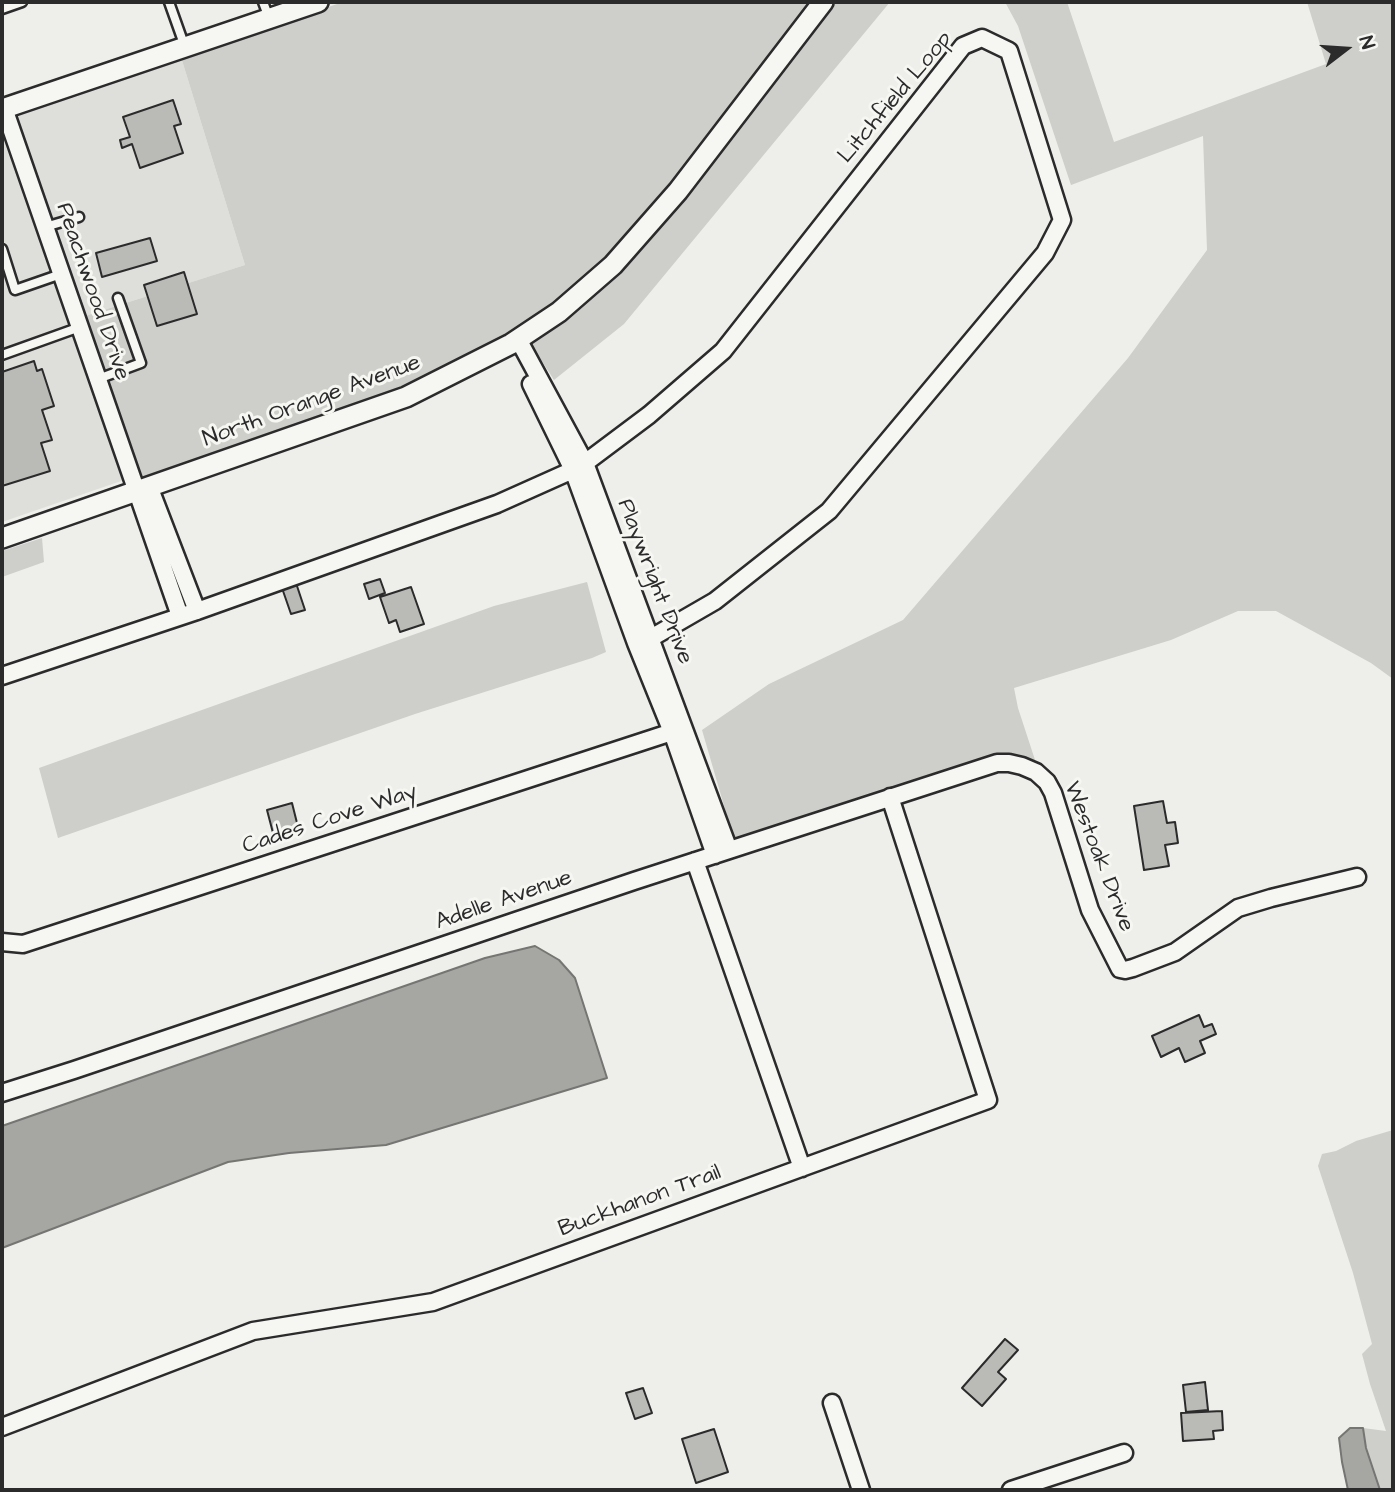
<!DOCTYPE html>
<html>
<head>
<meta charset="utf-8">
<style>
	body { margin:0 }
	#map { position:relative; width:1395px; height:1492px; overflow:hidden; background:#eeeeea; font-family:"Architects Daughter",sans-serif }
	canvas { display:block }
	.frame { position:absolute; inset:0; border:4px solid #2b2b2b; pointer-events:none }
	.north { position:absolute; left:1311px; top:14px; width:70px; height:70px; -webkit-text-stroke:5px #f6f6f2; paint-order:stroke; rotate:73deg; font-size:19px; font-weight:700; line-height:28px; text-align:center; color:#2b2b2b }
	.north::after { content:''; display:block; margin:auto; width:24px; height:32px; background:#2b2b2b; clip-path:polygon(50% 0,100% 100%,50% 72%,0 100%) }
</style>
</head>
<body>
<div id="map">
<canvas width="1395" height="1492"></canvas>
<div class="frame"></div>
<div class="north">N</div>
</div>
<script>
const ctx = document.querySelector('canvas').getContext('2d');
ctx.lineJoin = 'round';
function paint(path, color) { ctx.fillStyle = color; ctx.fill(path, 'evenodd'); }
const shape = rows => new Path2D(rows.map(r => 'M' + r).join(''));
function strokePath(path, color, width, dash) { ctx.strokeStyle = color; ctx.lineWidth = width; ctx.lineCap = dash ? 'butt' : 'round'; ctx.setLineDash(dash || []); ctx.stroke(path); }
function drawText(font, color, halo, rows, align = 'center') {
  ctx.font = font + ' "Architects Daughter",sans-serif'; ctx.lineWidth = 6; ctx.setLineDash([]); ctx.textBaseline = 'middle'; ctx.strokeStyle = halo; ctx.fillStyle = color; for (const [text, x, y, turn = 0] of rows) {
    ctx.save(); ctx.translate(x, y); ctx.rotate((+turn || 0) * Math.PI / 180); ctx.textAlign = isNaN(turn) ? turn : align; if (halo) ctx.strokeText(text, 0, 0); ctx.fillText(text, 0, 0); ctx.restore();
  }
}
const built = shape([
	[181,57,245,265,85,316,15,113],
	[2,130,124,480,2,522]
]);
const green = shape([
	[343,2,813,2,671,187,607,259,553,306,514,333,403,390,143,480,85,316,245,265,181,57],
	[834,2,890,2,624,324,554,380,529,341,684,196],
	[1005,2,1067,2,1114,142,1326,64,1307,2,1393,2,1393,679,1371,663,1276,611,1238,611,1171,640,1014,688,1018,708,1036,763,1033,760,1019,755,994,755,734,840,702,730,769,684,903,620,1128,358,1207,250,1203,136,1071,185,1018,26],
	[42,538,44,562,2,577,2,551],
	[587,582,606,652,592,658,415,714,58,838,39,768,494,606],
	[1393,1130,1393,1490,1380,1490,1366,1448,1363,1428,1386,1431,1370,1384,1362,1354,1372,1344,1353,1273,1318,1166,1322,1154,1336,1151,1356,1141]
]);
const water = shape([
	[535,946,559,960,575,978,607,1078,386,1145,289,1153,228,1162,2,1248,2,1126,485,958,535,946],
	[1350,1428,1363,1428,1366,1448,1380,1490,1348,1490,1342,1462,1339,1438,1350,1428]
]);
const building = shape([
	[173,100,181,124,174,126,183,153,140,168,132,144,122,148,120,140,130,137,123,117,173,100],
	[150,238,157,261,102,277,96,253,150,238],
	[184,272,197,314,157,326,144,285,184,272],
	[34,361,37,371,42,369,54,406,42,410,52,440,41,443,50,471,2,486,2,372,34,361],
	[380,579,385,593,369,599,364,584,380,579],
	[296,583,305,610,291,614,282,588,296,583],
	[411,587,424,624,400,632,396,620,389,623,380,597,411,587],
	[1163,801,1167,823,1175,822,1178,843,1165,845,1169,866,1144,870,1134,806,1163,801],
	[292,803,298,827,273,833,267,810,292,803],
	[1199,1015,1204,1027,1212,1024,1216,1034,1200,1041,1205,1053,1185,1062,1179,1048,1161,1057,1152,1036,1199,1015],
	[1005,1339,1018,1350,998,1372,1006,1379,982,1406,962,1388,1005,1339],
	[1205,1382,1208,1410,1186,1412,1183,1385,1205,1382],
	[643,1388,652,1413,635,1419,626,1393,643,1388],
	[1222,1411,1223,1430,1213,1431,1214,1439,1183,1441,1181,1413,1222,1411],
	[714,1429,728,1472,696,1483,682,1439,714,1429]
]);
const service = shape([
	[169,2,185,47],
	[263,2,269,18],
	[2,9,22,2],
	[45,227,79,217],
	[2,249,15,290,61,274],
	[2,355,80,327],
	[98,379,141,363,118,298]
]);
const minor = shape([
	[4,108,180,616],
	[518,339,585,463,729,850],
	[531,384,573,470,636,643,672,732,715,855],
	[585,463,649,415,723,351,963,46,982,38,1009,51,1062,220,1045,253,829,511,715,601,651,638,636,643],
	[149,486,197,611],
	[2,676,197,611,497,504,573,470],
	[695,861,802,1168],
	[2,942,23,944,672,732],
	[2,1093,74,1070,634,881,997,763,1009,763,1022,766,1036,772,1047,782,1053,793,1090,910,1120,969,1125,970,1133,968,1175,952,1238,908,1271,898,1357,877],
	[832,1403,861,1490],
	[2,1427,253,1331,433,1302,988,1100,890,797],
	[1011,1490,1124,1453]
]);
const tertiary = shape([
	[2,109,318,2],
	[2,538,406,397,511,344,559,312,613,265,678,191,823,2]
]);
const streetNames = [
	["Litchfield Loop",896,98,-50],
	["Peachwood Drive",92,292,71],
	["North Orange Avenue",312,402,-20],
	["Playwright Drive",654,582,69],
	["Cades Cove Way",330,820,-18],
	["Westoak Drive",1098,857,69],
	["Adelle Avenue",504,901,-19],
	["Buckhanon Trail",640,1202,-20]
];
paint(built, '#dededb');
paint(green, '#cececa');
paint(water, '#a6a6a3');
strokePath(water, '#757573', 2);
paint(building, '#babab7');
strokePath(building, '#2b2b2b', 2);
strokePath(service, '#2b2b2b', 13);
strokePath(minor, '#2b2b2b', 21);
strokePath(tertiary, '#2b2b2b', 24);
strokePath(service, '#f6f6f2', 8);
strokePath(minor, '#f6f6f2', 16);
strokePath(tertiary, '#f6f6f2', 19);
drawText('23px', '#2b2b2b', '#f6f6f2', streetNames);
</script>
</body>
</html>
